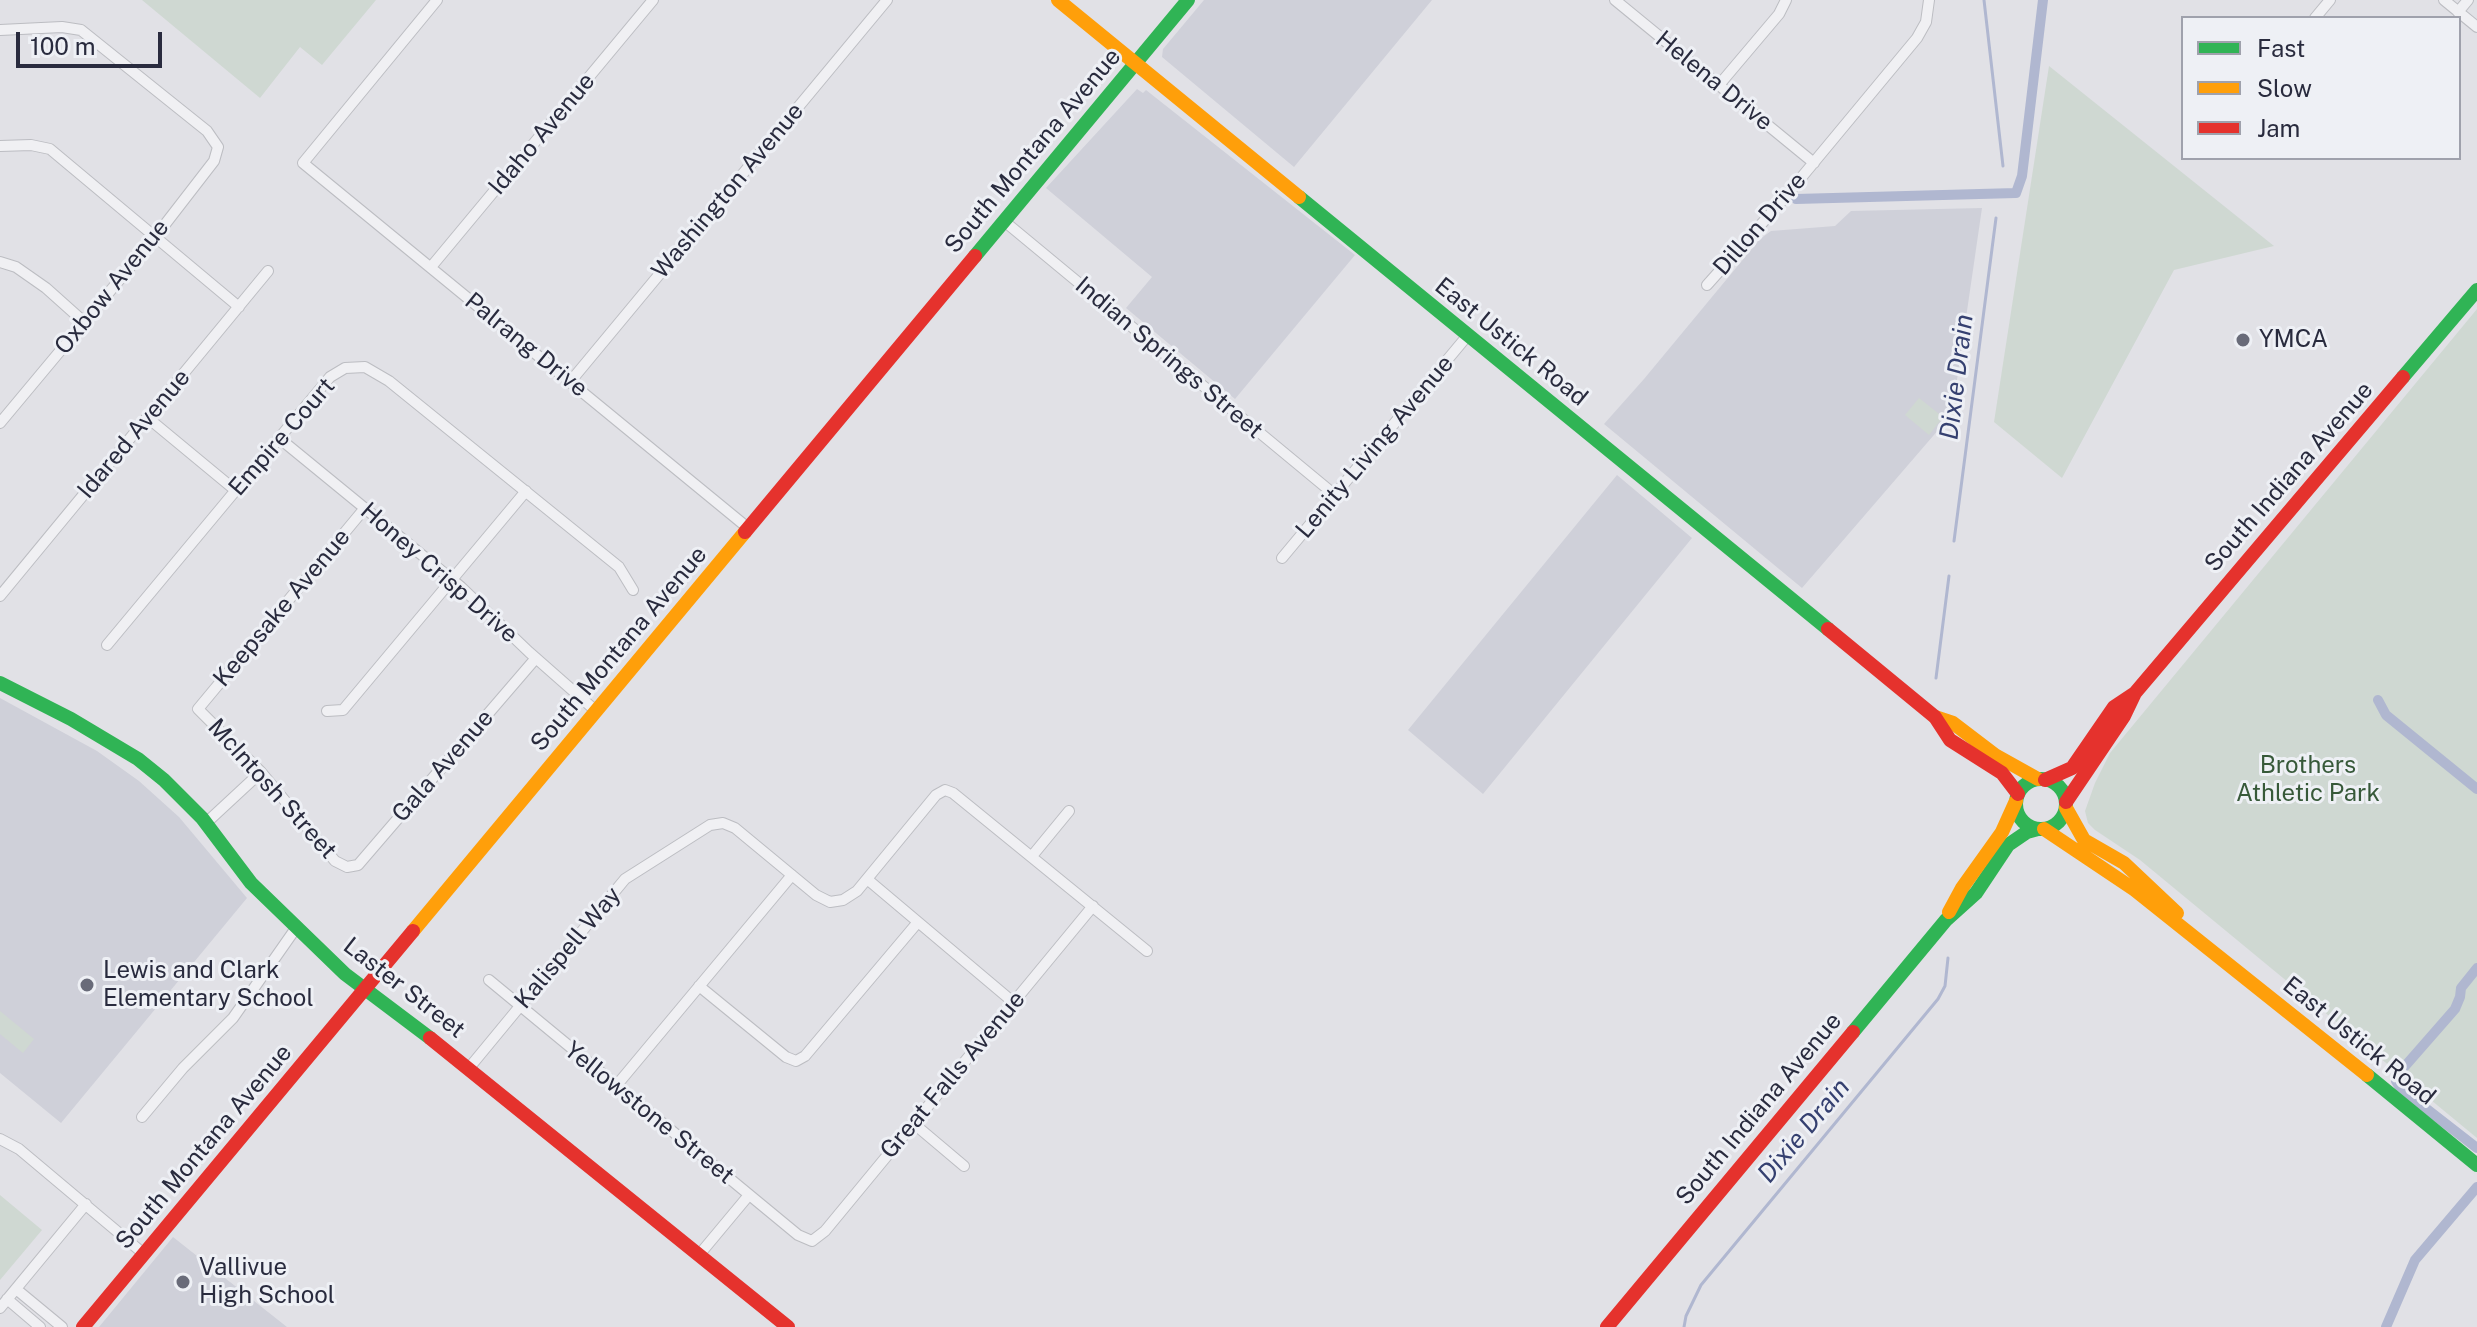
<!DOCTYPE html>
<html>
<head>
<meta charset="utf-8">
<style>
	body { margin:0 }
	#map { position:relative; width:2477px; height:1327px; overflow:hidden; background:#e1e1e6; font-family:"Public Sans",sans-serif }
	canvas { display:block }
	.legend { position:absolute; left:2181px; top:16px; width:280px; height:144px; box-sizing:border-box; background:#eef0f5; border:2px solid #9fa1ac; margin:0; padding:10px 14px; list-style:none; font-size:24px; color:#292b3e }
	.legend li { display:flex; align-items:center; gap:16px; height:40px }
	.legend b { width:40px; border:2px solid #9fa1ac }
	.scale { position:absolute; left:16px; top:32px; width:146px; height:36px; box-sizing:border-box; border:4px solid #292b3e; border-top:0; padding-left:10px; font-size:24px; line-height:28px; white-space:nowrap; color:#292b3e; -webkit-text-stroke:6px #eef0f5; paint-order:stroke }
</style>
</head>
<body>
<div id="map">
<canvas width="2477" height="1327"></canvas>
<ul class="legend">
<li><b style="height:10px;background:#30b455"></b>Fast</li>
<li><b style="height:10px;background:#ff9f0a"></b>Slow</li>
<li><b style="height:10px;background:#e5322d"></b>Jam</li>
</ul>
<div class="scale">100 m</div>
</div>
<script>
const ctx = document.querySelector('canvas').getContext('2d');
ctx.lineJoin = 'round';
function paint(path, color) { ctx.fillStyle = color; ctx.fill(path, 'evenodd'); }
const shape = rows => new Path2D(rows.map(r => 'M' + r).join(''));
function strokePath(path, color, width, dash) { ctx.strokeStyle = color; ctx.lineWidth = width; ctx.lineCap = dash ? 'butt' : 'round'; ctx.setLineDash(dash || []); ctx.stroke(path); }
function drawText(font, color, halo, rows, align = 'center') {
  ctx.font = font + ' "Public Sans",sans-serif'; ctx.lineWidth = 6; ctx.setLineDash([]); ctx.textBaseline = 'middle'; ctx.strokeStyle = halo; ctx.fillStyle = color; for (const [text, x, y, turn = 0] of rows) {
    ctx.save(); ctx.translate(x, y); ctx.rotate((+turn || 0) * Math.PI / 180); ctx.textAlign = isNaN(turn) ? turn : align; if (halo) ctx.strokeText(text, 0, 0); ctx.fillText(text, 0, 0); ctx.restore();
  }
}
const built = shape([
	[1204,0,1432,0,1294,167,1162,57,1163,49],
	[1137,89,1143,93,1146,90,1355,255,1235,399,1126,308,1152,277,1046,188],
	[1982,208,1952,414,1802,588,1604,424,1644,379,1760,239,1771,231,1835,226,1851,211],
	[1617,475,1692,538,1483,794,1408,730],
	[0,698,97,751,139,781,179,817,247,898,61,1123,0,1073],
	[173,1237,287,1327,99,1327]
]);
const green = shape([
	[142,0,376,0,322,65,300,47,260,98],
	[2049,66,2274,246,2174,270,2062,478,1994,422],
	[2477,309,2477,1138,2140,860,2095,830,2088,823,2085,811,2095,783,2110,753],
	[1919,398,1943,417,1929,435,1905,415],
	[0,1011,34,1039,23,1053,0,1034],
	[0,1195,42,1230,0,1280]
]);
const stream = shape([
	[1984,0,2003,166],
	[1954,541,1996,218],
	[1936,678,1949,576],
	[1684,1327,1686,1316,1701,1285,1938,999,1945,986,1948,958]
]);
const canal = shape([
	[1796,199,2016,193,2022,176,2043,0],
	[2378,700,2386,715,2477,789],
	[2477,968,2461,988,2460,997,2455,1009,2399,1073,2396,1081,2401,1089,2477,1148],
	[2386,1327,2415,1260,2477,1187]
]);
const street = shape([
	[437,0,303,163,748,528],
	[1615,0,1814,163],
	[2444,0,2477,27],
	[2458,12,2468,0],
	[2315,18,2330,0],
	[0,30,62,27,81,30,207,131,218,147,214,161,156,236,0,423],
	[1719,85,1779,14,1786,0],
	[0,146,31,145,50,149,239,307],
	[1004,221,1335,495],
	[0,262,16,267,46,288,84,322],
	[431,267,653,0],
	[1707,285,1781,202,1917,38,1926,22,1929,0],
	[570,382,887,0],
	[148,418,235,490],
	[279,438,461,587,529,652,596,711],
	[365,508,198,709,261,772,335,861,347,867,358,865,536,658],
	[1282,558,1468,335],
	[0,596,268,271],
	[107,645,330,377,345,368,365,367,389,381,619,567,633,590],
	[327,711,343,710,526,491],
	[206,823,261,772],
	[1032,856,1069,811],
	[867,879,1013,1002],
	[489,980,798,1235,812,1241,825,1231,1093,906],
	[699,986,786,1057,796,1061,805,1056,918,922],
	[469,1068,625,879,710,825,723,823,735,828,816,895,830,902,843,900,857,891,936,795,945,790,953,793,1147,951],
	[616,1086,792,875],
	[142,1117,183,1068,233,1018,296,928],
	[913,1123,964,1166],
	[0,1139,19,1149,144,1254],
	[699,1255,749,1195],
	[16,1289,62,1327],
	[7,1299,40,1327],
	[0,1308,86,1204]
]);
const fast = shape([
	[1299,197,1828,629],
	[975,256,1188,0],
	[2403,377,2477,290],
	[0,683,71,719,138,759,164,780,202,818,251,883,345,974,430,1038],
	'2016 804a25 25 0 1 1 50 0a25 25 0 1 1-50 0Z',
	[1853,1032,1946,920,1976,893,2008,845,2027,832,2038,829],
	[2367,1075,2477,1165]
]);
const slow = shape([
	[1058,0,1299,197],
	[1935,717,1953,723,1995,755,2038,779],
	[2066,808,2084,840,2124,863,2177,913],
	[2044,829,2135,890,2367,1075],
	[1949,912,1962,888,2002,832,2016,801],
	[413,931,745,532]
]);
const jam = shape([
	[745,532,975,256],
	[1828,629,1935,717,1950,740,2002,773,2018,794],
	[2045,780,2072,768,2114,707,2135,693],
	[2066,802,2124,716,2135,693,2403,377],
	[430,1038,788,1327],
	[83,1327,413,931],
	[1607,1327,1853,1032]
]);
const markers = [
	[2243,340,8,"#696b79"],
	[87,985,8,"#696b79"],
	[183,1282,8,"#696b79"]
];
const streetNames = [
	["Helena Drive",1714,81,39],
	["Idaho Avenue",542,134,-50],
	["South Montana Avenue",1033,151,-50],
	["Washington Avenue",728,191,-50],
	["Dillon Drive",1760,224,-49],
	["Oxbow Avenue",112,287,-51],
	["East Ustick Road",1511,342,39],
	["Palrang Drive",526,345,39],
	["Indian Springs Street",1169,358,40],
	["Idared Avenue",134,434,-50],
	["Empire Court",282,437,-49],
	["Lenity Living Avenue",1375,447,-50],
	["South Indiana Avenue",2289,477,-49],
	["Honey Crisp Drive",439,573,41],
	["Keepsake Avenue",282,608,-50],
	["South Montana Avenue",619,649,-50],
	["Gala Avenue",443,766,-49],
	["McIntosh Street",272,789,48],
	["Kalispell Way",568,948,-50],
	["Laster Street",404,988,38],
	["East Ustick Road",2359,1041,39],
	["Great Falls Avenue",953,1075,-50],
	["South Indiana Avenue",1759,1109,-50],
	["Yellowstone Street",649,1113,39],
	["South Montana Avenue",204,1147,-50]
];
const poiNames = [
	["YMCA",2259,340],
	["Lewis and Clark",103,971],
	["Elementary School",103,999],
	["Vallivue",199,1268],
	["High School",199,1296]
];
const parkNames = [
	["Brothers",2308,766],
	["Athletic Park",2308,794]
];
const waterNames = [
	["Dixie Drain",1957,377,-83],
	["Dixie Drain",1804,1131,-50]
];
paint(built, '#cfd0d9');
paint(green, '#cfd8d2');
strokePath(stream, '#b0b7d0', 3);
strokePath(canal, '#b0b7d0', 10);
strokePath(street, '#bcbdc2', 12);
strokePath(street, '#f0f0f3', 10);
strokePath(fast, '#30b455', 14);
strokePath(slow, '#ff9f0a', 14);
strokePath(jam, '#e5322d', 14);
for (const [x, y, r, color] of markers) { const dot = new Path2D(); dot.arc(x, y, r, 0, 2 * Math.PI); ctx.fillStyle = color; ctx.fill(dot); strokePath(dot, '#eef0f5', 3); }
drawText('24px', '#292b3e', '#eef0f5', streetNames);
drawText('24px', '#292b3e', '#eef0f5', poiNames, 'left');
drawText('24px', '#375939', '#eef0f5', parkNames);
drawText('italic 26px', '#354070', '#eef0f5', waterNames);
</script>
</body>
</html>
